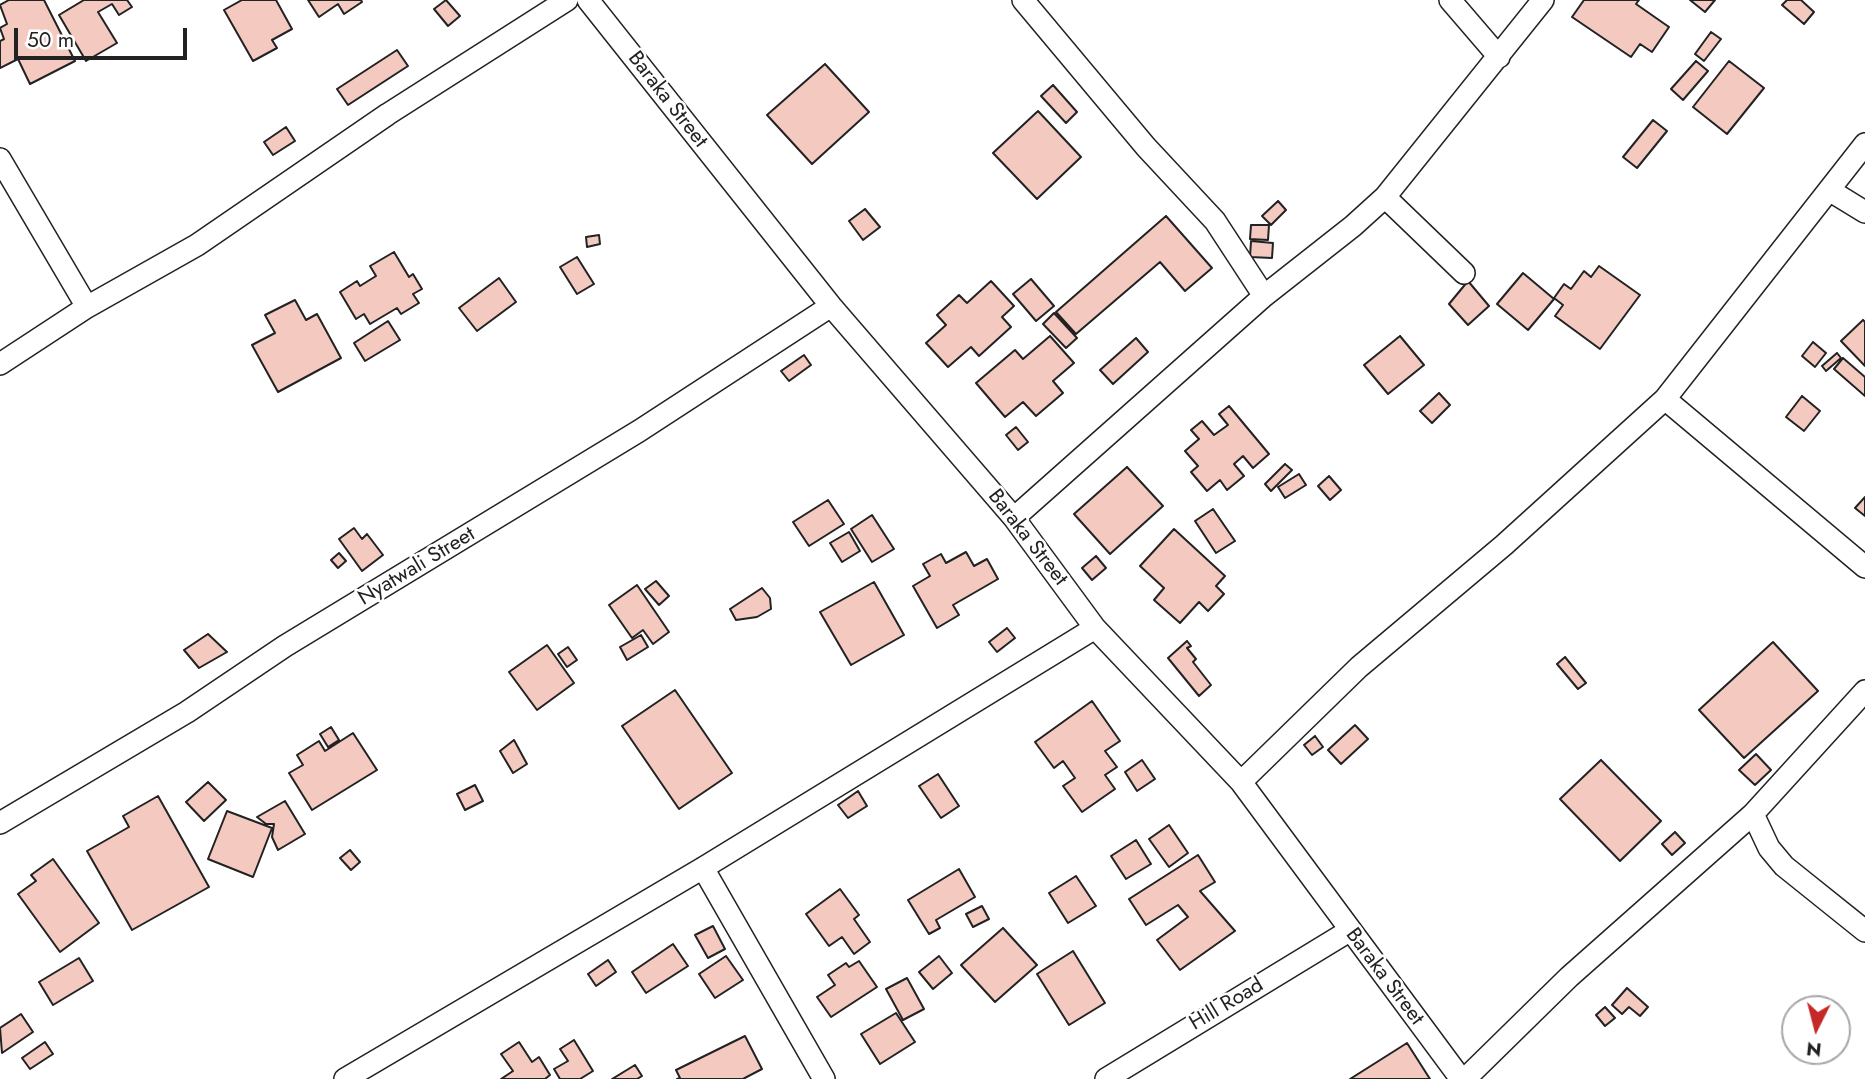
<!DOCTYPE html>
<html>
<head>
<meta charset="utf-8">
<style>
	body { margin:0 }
	#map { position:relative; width:1865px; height:1079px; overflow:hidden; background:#fff; font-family:Jost,sans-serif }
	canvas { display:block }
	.north { position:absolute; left:1781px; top:995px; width:70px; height:70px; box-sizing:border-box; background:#fff; border:2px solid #a7a7a7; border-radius:50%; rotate:186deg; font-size:19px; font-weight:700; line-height:28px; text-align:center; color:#222 }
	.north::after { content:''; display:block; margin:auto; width:24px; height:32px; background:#c62828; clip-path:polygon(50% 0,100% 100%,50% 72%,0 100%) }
	.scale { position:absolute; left:14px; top:28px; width:173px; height:32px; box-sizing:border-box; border:4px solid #222; border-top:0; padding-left:9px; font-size:21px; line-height:24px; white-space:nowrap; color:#222; -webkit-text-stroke:5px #fff; paint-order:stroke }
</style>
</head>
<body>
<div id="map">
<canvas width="1865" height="1079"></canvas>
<div class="north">N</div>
<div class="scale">50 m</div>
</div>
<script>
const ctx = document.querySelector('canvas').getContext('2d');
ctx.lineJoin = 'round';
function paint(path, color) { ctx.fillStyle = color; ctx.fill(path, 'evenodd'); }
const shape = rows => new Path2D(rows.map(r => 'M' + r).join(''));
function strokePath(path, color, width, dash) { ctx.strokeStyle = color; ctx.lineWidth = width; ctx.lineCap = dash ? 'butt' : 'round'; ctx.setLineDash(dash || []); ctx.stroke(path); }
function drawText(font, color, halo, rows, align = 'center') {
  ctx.font = font + ' Jost,sans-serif'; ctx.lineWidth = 5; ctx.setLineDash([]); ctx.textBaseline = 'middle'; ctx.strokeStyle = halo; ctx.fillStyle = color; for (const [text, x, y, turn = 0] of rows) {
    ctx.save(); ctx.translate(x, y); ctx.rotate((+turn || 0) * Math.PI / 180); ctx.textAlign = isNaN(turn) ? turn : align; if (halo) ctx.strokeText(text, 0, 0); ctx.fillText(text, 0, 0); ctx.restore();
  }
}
const building = shape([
	[9,0,44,0,75,61,30,84,18,59,0,68,0,41,4,39,0,28,7,24,0,5,9,0],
	[84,0,127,0,132,7,119,15,112,4,98,12,117,43,86,61,59,15,84,0],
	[242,0,276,0,292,29,272,40,277,48,253,61,224,10,242,0],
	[308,0,361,0,362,2,344,14,338,4,319,17,308,0],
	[446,0,460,16,448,26,434,9,446,0],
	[1584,0,1639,0,1636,4,1669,27,1652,52,1640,44,1631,57,1572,17,1584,0],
	[1690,0,1715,0,1705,12,1690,0],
	[1787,0,1801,0,1814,12,1804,24,1782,5,1787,0],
	[1711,32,1721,39,1704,61,1695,54,1711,32],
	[397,50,408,66,348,105,337,89,397,50],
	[1696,61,1708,71,1683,100,1671,89,1696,61],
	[1729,61,1764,88,1727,134,1693,107,1729,61],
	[825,64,869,112,812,164,767,115,825,64],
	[1053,85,1077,112,1066,123,1041,96,1053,85],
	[1038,111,1081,157,1037,199,993,153,1038,111],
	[1653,120,1667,131,1637,168,1623,157,1653,120],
	[286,127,295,141,273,155,264,142,286,127],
	[1278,201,1286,210,1271,225,1262,216,1278,201],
	[865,209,880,227,863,240,849,221,865,209],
	[1166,216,1212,268,1185,291,1160,262,1076,334,1056,312,1166,216],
	[1251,225,1269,225,1268,240,1250,239,1251,225],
	[599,235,600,244,587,247,586,237,599,235],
	[1251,241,1273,243,1272,258,1250,257,1251,241],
	[394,252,409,277,413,274,422,289,413,294,419,303,401,314,397,308,370,324,364,314,356,319,340,292,357,281,360,286,376,276,370,266,394,252],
	[577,257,594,284,577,294,560,267,577,257],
	[1599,266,1640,295,1600,349,1555,316,1563,305,1554,298,1564,284,1571,289,1584,271,1591,277,1599,266],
	[1523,273,1554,299,1528,330,1497,304,1523,273],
	[499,278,516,302,477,331,459,308,499,278],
	[1031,279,1054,306,1036,321,1013,294,1031,279],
	[991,281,1014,306,1002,317,1011,327,979,356,971,347,948,367,926,343,946,325,937,315,959,295,967,303,991,281],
	[1468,281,1489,306,1468,325,1449,304,1468,281],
	[295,300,306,320,317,314,341,358,278,392,252,345,275,333,265,315,295,300],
	[1054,313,1077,338,1066,348,1043,324,1054,313],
	[1863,320,1865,322,1865,366,1841,341,1863,320],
	[388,321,400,340,365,361,354,343,388,321],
	[1050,336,1074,363,1053,381,1063,393,1036,416,1023,402,1005,417,976,383,1015,350,1023,359,1050,336],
	[1400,336,1424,365,1388,394,1364,365,1400,336],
	[1136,338,1148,352,1113,384,1100,370,1136,338],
	[1813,342,1826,353,1815,367,1802,356,1813,342],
	[1837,353,1841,358,1826,371,1822,366,1837,353],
	[804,355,811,365,789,381,781,371,804,355],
	[1843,358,1865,377,1865,396,1834,369,1843,358],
	[1439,393,1450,405,1432,423,1420,411,1439,393],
	[1802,396,1820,411,1804,431,1786,417,1802,396],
	[1229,406,1269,454,1253,468,1243,456,1234,464,1244,476,1227,490,1220,480,1207,491,1191,472,1198,466,1185,451,1199,439,1191,430,1202,421,1214,435,1228,425,1219,414,1229,406],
	[1016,427,1028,442,1018,450,1006,435,1016,427],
	[1285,464,1292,470,1271,491,1265,484,1285,464],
	[1127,467,1163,506,1110,554,1074,514,1127,467],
	[1299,474,1306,485,1285,498,1278,487,1299,474],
	[1329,476,1341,490,1330,500,1318,486,1329,476],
	[1865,497,1865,516,1855,508,1865,497],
	[828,500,844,524,809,546,793,522,828,500],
	[1213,509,1235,541,1216,553,1195,521,1213,509],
	[872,515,894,549,872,562,851,529,872,515],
	[354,528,362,539,367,534,383,555,362,571,339,539,354,528],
	[1174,529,1225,576,1216,586,1224,594,1208,611,1199,602,1180,623,1154,600,1164,588,1140,566,1174,529],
	[849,532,860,551,842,562,830,543,849,532],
	[966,552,974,566,987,559,998,579,953,605,959,615,937,628,913,586,930,576,923,564,941,554,946,563,966,552],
	[339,553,346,561,338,568,331,560,339,553],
	[1096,556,1106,568,1092,580,1082,568,1096,556],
	[656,581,669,596,659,605,645,589,656,581],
	[874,582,904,635,851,665,820,612,874,582],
	[637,585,669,632,653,644,643,630,632,638,609,605,637,585],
	[762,588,770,598,771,609,757,617,736,620,730,609,762,588],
	[1007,628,1015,638,997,652,989,642,1007,628],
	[208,634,227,652,199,668,184,650,208,634],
	[641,635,648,647,627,660,620,647,641,635],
	[1187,641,1191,646,1187,648,1196,659,1193,662,1211,685,1199,696,1168,658,1187,641],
	[1773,642,1818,691,1744,758,1699,710,1773,642],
	[547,645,574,683,537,710,509,672,547,645],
	[568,647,577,660,567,667,558,654,568,647],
	[1565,657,1586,683,1578,689,1557,664,1565,657],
	[675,690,732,773,679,809,622,726,675,690],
	[1092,701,1120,741,1105,751,1117,767,1105,775,1115,789,1082,812,1063,786,1075,778,1063,761,1054,768,1035,742,1092,701],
	[1355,725,1368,739,1341,764,1328,750,1355,725],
	[331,727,339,740,328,747,320,734,331,727],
	[353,733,377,770,312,810,289,773,303,765,297,755,319,741,325,751,353,733],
	[1315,736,1323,747,1312,755,1304,745,1315,736],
	[514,740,527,764,513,773,500,751,514,740],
	[1756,754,1771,770,1755,785,1739,770,1756,754],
	[1142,760,1155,779,1137,791,1125,772,1142,760],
	[1601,760,1661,821,1620,861,1560,799,1601,760],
	[938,774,959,806,941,818,919,786,938,774],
	[208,782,226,800,204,821,186,802,208,782],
	[475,785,483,801,465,810,457,794,475,785],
	[858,791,867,806,848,818,838,805,858,791],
	[158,796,209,887,132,930,87,851,129,827,123,816,158,796],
	[285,801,305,834,278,850,272,837,274,824,266,824,257,817,285,801],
	[227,811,272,828,253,877,208,859,227,811],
	[1169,825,1188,853,1169,867,1149,839,1169,825],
	[1675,832,1685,843,1672,855,1662,844,1675,832],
	[1136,840,1151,864,1126,879,1111,856,1136,840],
	[350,850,360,862,351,870,340,858,350,850],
	[1198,855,1215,882,1200,891,1235,931,1180,970,1157,940,1188,917,1178,905,1146,925,1129,899,1198,855],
	[53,859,99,923,60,952,18,894,36,881,31,875,53,859],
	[959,869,975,897,936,920,940,928,929,934,908,900,959,869],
	[1076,876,1096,906,1068,923,1049,893,1076,876],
	[840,889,859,915,854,919,870,942,854,954,842,937,829,946,806,914,840,889],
	[982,906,989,919,973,927,966,914,982,906],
	[713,926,725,949,708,958,695,935,713,926],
	[1003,928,1037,965,995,1002,961,965,1003,928],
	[673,944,688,966,646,993,632,972,673,944],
	[1073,951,1105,1003,1069,1025,1037,974,1073,951],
	[726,956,743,980,715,998,699,974,726,956],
	[939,956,952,973,933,989,919,972,939,956],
	[79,958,93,981,53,1005,39,982,79,958],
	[608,960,616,972,596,986,588,974,608,960],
	[859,961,877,987,831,1017,817,997,835,985,828,975,846,963,849,967,859,961],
	[907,978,924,1009,903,1020,886,989,907,978],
	[1627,988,1648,1007,1640,1016,1629,1007,1622,1014,1612,1005,1627,988],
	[1605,1007,1615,1018,1605,1026,1596,1015,1605,1007],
	[896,1013,915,1042,880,1064,861,1034,896,1013],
	[21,1014,33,1032,2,1053,0,1028,21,1014],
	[745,1036,762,1069,743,1079,677,1079,680,1078,676,1070,745,1036],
	[574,1040,593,1071,580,1079,560,1079,554,1069,568,1061,560,1049,574,1040],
	[45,1042,53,1054,30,1069,22,1058,45,1042],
	[519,1042,532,1062,539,1057,550,1075,545,1079,501,1079,513,1071,501,1054,519,1042],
	[1407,1043,1430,1079,1350,1079,1407,1043],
	[635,1065,642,1076,637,1079,612,1079,635,1065]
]);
const minor = shape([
	[588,0,831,306,1014,518,1095,628,1241,782,1461,1079],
	[1023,0,1146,147,1215,221,1264,296],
	[1450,0,1499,57],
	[0,159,87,307],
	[1829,190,1865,212],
	[1385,197,1464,273],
	[0,364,87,307,197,245,388,114,567,0],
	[1665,399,1865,567],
	[1014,518,1264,296,1353,226,1385,197,1543,0],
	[1241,782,1359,667,1504,545,1665,399,1865,144],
	[1753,814,1769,848,1784,866,1865,931],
	[0,823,187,712,285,646,639,431,831,306],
	[703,868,824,1079],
	[345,1079,703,868,1095,628],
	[1106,1079,1349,931],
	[1465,1079,1569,977,1753,814,1865,691]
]);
const streetNames = [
	["Baraka Street",667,100,52],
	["Baraka Street",1027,538,52],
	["Nyatwali Street",417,567,-31],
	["Baraka Street",1384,977,53],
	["Hill Road",1227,1005,-31]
];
paint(building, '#f3c9c0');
strokePath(building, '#222', 2);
strokePath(minor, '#222', 24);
strokePath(minor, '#fff', 21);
drawText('21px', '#222', '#fff', streetNames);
</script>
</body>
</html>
